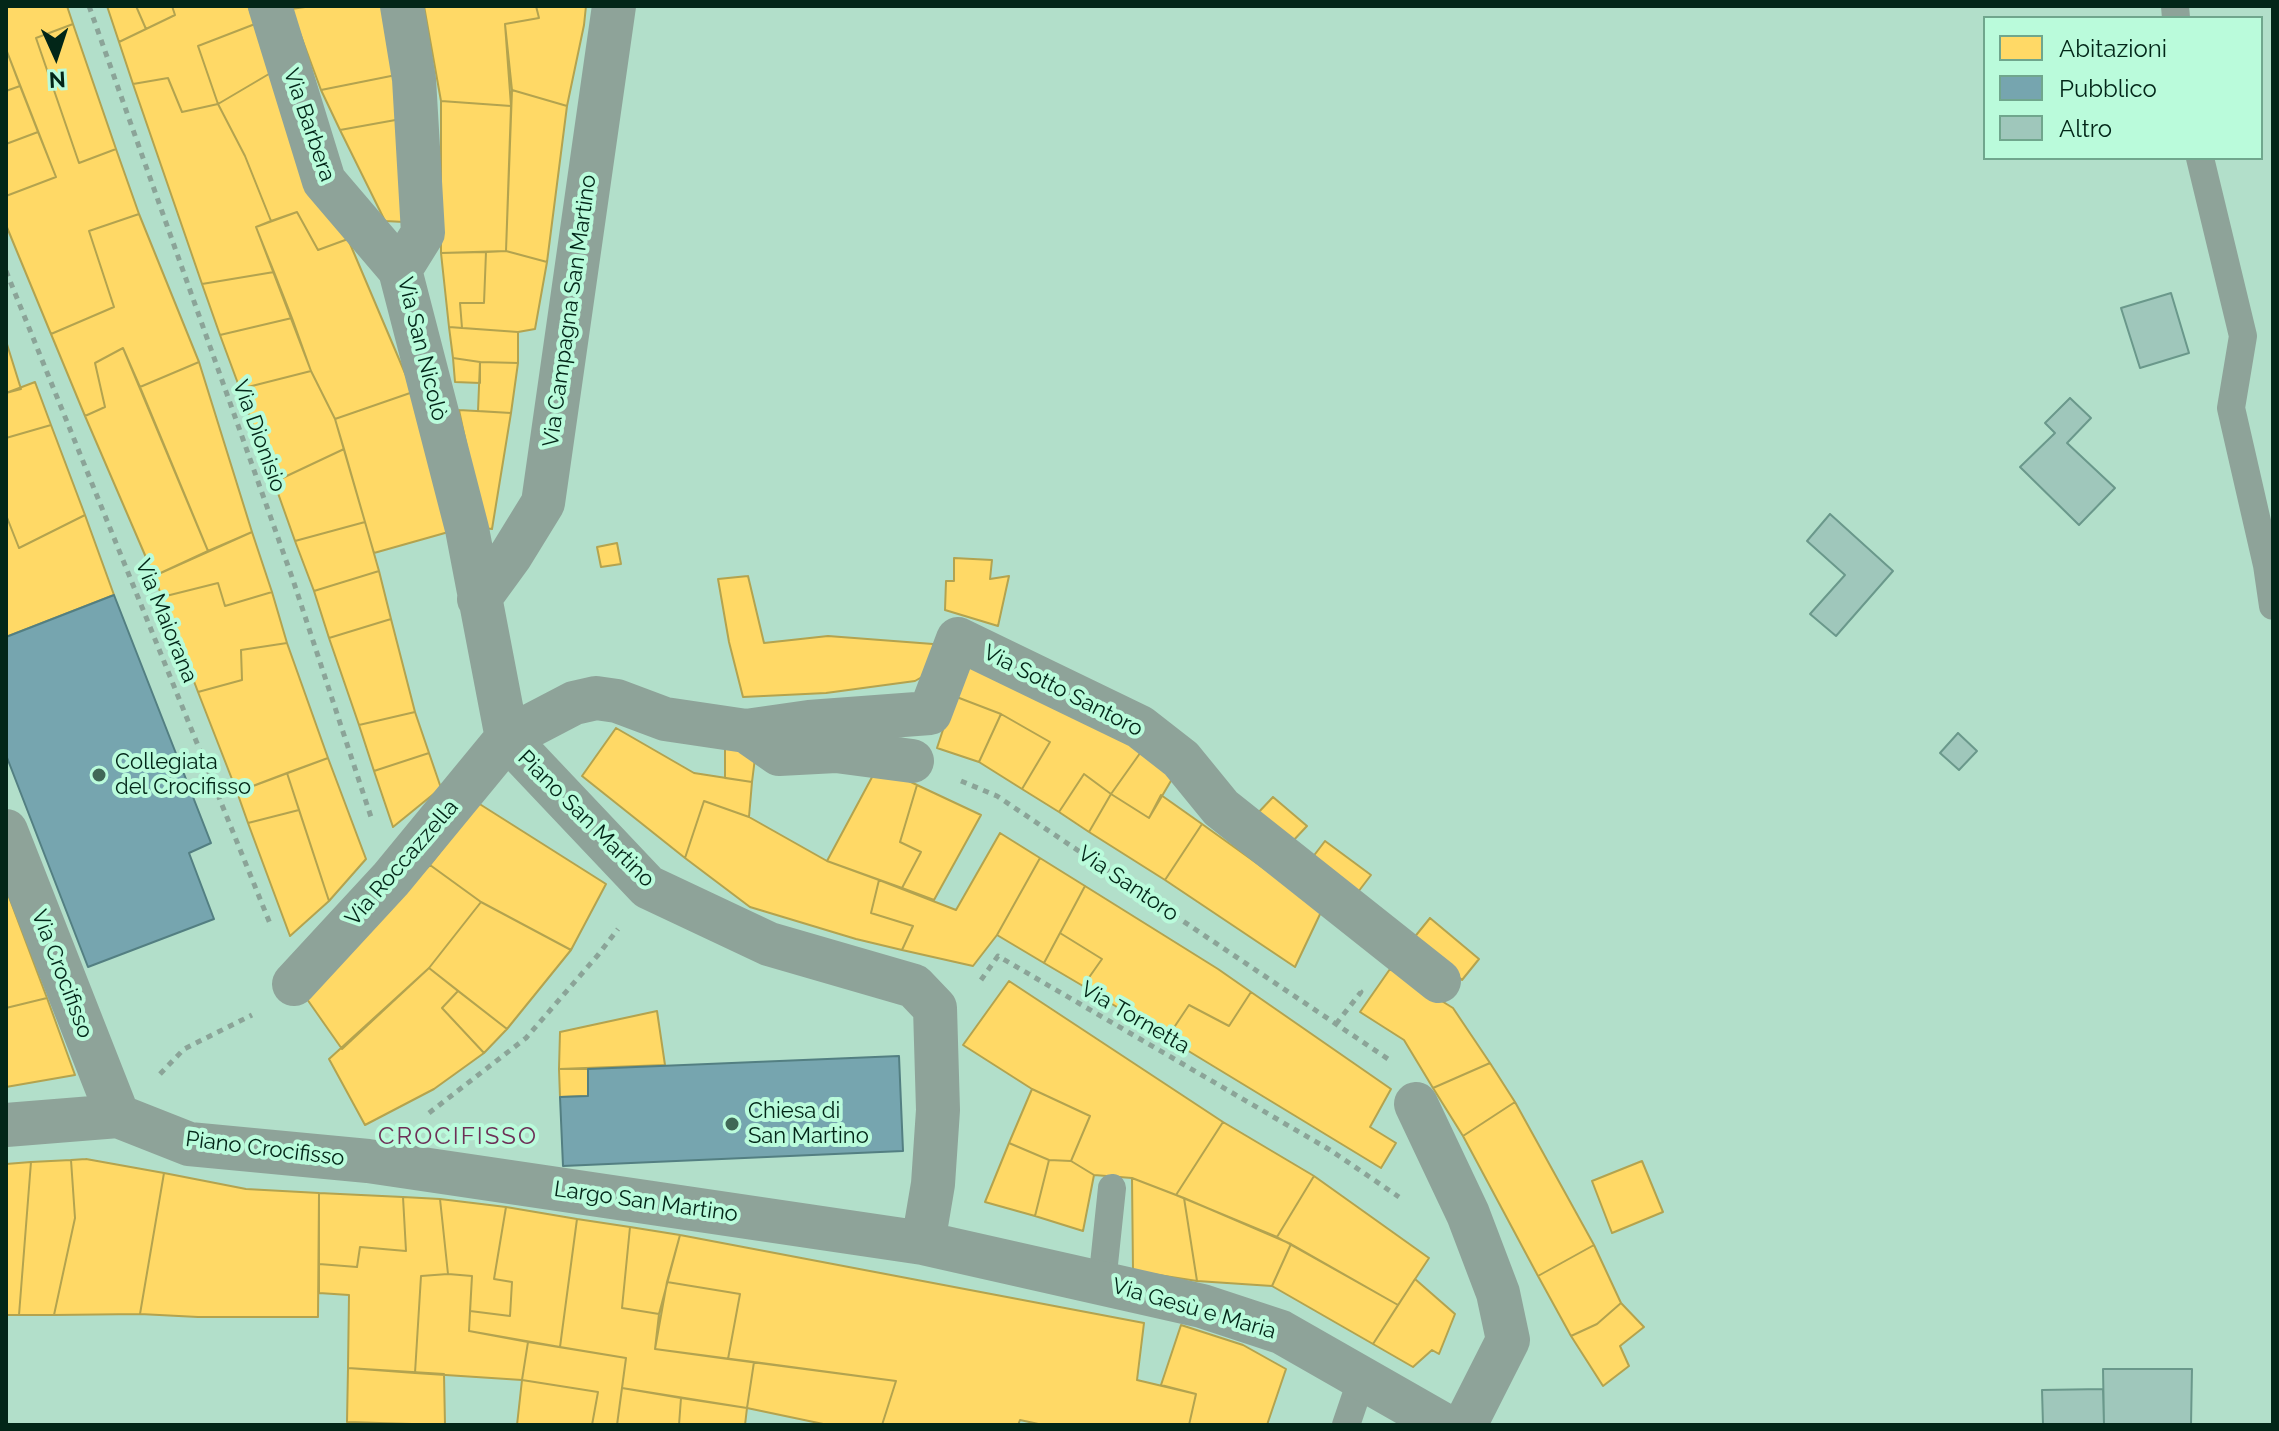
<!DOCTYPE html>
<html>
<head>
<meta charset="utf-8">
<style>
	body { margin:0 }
	#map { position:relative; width:2279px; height:1431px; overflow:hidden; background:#b2dfca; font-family:Raleway,sans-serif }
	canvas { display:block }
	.frame { position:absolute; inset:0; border:8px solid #022618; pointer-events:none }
	.legend { position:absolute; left:1983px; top:16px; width:280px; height:144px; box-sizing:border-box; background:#bafbdb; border:2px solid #70a68d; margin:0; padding:10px 14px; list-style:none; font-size:24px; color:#022618 }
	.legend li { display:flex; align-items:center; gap:16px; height:40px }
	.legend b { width:40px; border:2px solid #70a68d }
	.north { position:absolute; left:16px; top:16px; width:80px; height:80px; -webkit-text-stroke:6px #bafbdb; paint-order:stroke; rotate:177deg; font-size:22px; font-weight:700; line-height:32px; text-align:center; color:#022618 }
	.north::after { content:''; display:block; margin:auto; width:28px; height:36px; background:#022618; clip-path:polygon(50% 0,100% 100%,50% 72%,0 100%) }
</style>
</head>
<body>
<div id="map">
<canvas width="2279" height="1431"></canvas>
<div class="frame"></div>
<ul class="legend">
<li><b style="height:22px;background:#ffd966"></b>Abitazioni</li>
<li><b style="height:22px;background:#76a5af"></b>Pubblico</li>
<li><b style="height:22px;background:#9fc7bb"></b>Altro</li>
</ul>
<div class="north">N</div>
</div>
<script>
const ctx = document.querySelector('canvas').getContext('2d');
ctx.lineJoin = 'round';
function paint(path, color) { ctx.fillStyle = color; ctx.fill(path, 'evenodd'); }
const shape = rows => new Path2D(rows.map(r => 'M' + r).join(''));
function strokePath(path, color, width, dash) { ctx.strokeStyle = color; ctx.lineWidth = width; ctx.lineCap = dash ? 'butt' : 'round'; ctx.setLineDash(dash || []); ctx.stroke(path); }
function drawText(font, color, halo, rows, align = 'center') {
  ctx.font = font + ' Raleway,sans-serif'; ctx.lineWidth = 8; ctx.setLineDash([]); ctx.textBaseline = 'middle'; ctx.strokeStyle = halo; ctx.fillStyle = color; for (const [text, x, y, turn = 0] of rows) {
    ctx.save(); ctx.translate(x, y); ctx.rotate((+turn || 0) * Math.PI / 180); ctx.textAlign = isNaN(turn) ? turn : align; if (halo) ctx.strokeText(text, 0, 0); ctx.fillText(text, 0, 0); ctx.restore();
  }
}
const homes = shape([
	[6,6,67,6,73,24,36,38,79,163,116,149,139,214,89,231,114,307,51,334,6,225,6,196,56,177,6,49,6,6],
	[107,6,136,6,146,29,119,42,107,6],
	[136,6,172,6,175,15,146,29,136,6],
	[172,6,248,6,255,24,198,46,218,104,182,112,168,78,133,84,119,42,175,15,172,6],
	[312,6,386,6,396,75,321,90,291,9,312,6],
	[424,6,536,6,539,18,505,24,511,106,441,101,424,6],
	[536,6,586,6,584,25,567,106,512,90,505,24,539,18,536,6],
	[73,24,116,149,79,163,36,38,73,24],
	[255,24,274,71,218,104,198,46,255,24],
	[6,49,20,86,6,91,6,49],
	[274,71,348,239,318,250,297,212,271,221,245,156,218,104,274,71],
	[396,75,401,119,340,130,321,90,396,75],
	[168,78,182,112,218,104,245,156,271,221,256,227,274,272,202,284,133,84,168,78],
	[20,86,38,132,6,144,6,91,20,86],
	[512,90,567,106,547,262,506,251,512,90],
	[441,101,511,106,506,251,441,253,441,101],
	[401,119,404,222,385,221,340,130,401,119],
	[38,132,56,177,6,196,6,144,38,132],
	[297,212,318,250,348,239,413,392,335,419,311,371,256,227,297,212],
	[139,214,199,362,140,387,123,348,95,363,105,407,85,416,51,334,114,307,89,231,139,214],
	[506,251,547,262,535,329,518,332,462,328,460,303,484,303,486,252,506,251],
	[486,252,484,303,460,303,462,328,449,327,441,253,486,252],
	[274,272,292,318,220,335,202,284,274,272],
	[292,318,311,371,240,389,220,335,292,318],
	[449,327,518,332,518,363,480,362,453,358,449,327],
	[6,341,21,389,6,393,6,341],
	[123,348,208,551,154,576,85,416,105,407,95,363,123,348],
	[453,358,480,362,480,383,455,382,453,358],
	[199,362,252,532,208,551,140,387,199,362],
	[480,362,518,363,511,413,478,411,480,362],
	[311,371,335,419,344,449,274,482,240,389,311,371],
	[35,382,51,425,6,438,6,393,35,382],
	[413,392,452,531,374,553,335,419,413,392],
	[459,410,511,413,492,529,484,528,459,410],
	[51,425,85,515,19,548,6,515,6,438,51,425],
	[344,449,365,522,295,541,274,482,344,449],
	[6,515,19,548,85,515,114,595,6,637,6,515],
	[365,522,379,571,314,591,295,541,365,522],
	[252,532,272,592,225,606,218,583,162,597,154,576,252,532],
	[617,543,621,564,601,567,597,547,617,543],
	[954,558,992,560,990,579,1009,576,998,626,945,610,946,581,954,581,954,558],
	[379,571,391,619,329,638,314,591,379,571],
	[748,576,764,643,828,636,933,644,934,670,915,681,826,693,743,697,729,642,718,579,748,576],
	[218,583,225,606,272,592,287,643,241,650,242,680,198,692,162,597,218,583],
	[391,619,415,712,359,725,329,638,391,619],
	[287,643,328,758,237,792,198,692,242,680,241,650,287,643],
	[967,655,1143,749,1111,794,1084,774,1059,812,1022,789,1050,742,1001,714,954,696,967,655],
	[954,696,1001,714,979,762,937,748,954,696],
	[415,712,429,753,374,771,359,725,415,712],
	[1001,714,1050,742,1022,789,979,762,1001,714],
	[616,728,694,773,752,782,749,817,704,801,685,858,582,776,616,728],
	[725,745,756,750,752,782,725,778,725,745],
	[1143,749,1175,774,1149,818,1111,794,1143,749],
	[429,753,441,788,393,827,374,771,429,753],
	[328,758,366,859,329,901,287,773,328,758],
	[878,766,917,785,900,842,921,852,902,888,827,861,878,766],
	[287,773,299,810,248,823,237,792,287,773],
	[1084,774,1111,794,1089,832,1059,812,1084,774],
	[917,785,981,815,934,900,902,888,921,852,900,842,917,785],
	[1111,794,1149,818,1161,795,1202,824,1165,880,1089,832,1111,794],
	[1273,797,1307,826,1291,843,1257,814,1273,797],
	[704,801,749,817,827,861,879,880,871,913,913,926,902,950,856,939,750,907,685,858,704,801],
	[478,803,606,884,571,950,481,902,430,865,478,803],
	[299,810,329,901,290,936,248,823,299,810],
	[1202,824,1322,910,1295,967,1165,880,1202,824],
	[1000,833,1040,858,997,935,973,966,902,950,913,926,871,913,879,880,956,910,1000,833],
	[1325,841,1371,875,1355,896,1309,862,1325,841],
	[1040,858,1085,886,1044,963,997,935,1040,858],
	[430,865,481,902,429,968,342,1049,302,992,430,865],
	[1085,886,1218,969,1251,992,1229,1026,1189,1005,1167,1038,1083,986,1102,959,1060,933,1085,886],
	[6,889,47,998,6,1008,6,889],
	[481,902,571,950,507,1029,429,968,481,902],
	[1430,918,1479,959,1462,980,1413,939,1430,918],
	[1060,933,1102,959,1083,986,1044,963,1060,933],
	[429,968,458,991,442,1008,484,1053,434,1089,365,1125,329,1059,429,968],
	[1390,969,1453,1008,1490,1063,1433,1088,1404,1040,1360,1012,1390,969],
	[1009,981,1223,1122,1176,1195,1132,1178,1094,1175,1071,1161,1090,1116,1032,1089,963,1045,1009,981],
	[458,991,507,1029,484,1053,442,1008,458,991],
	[1251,992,1391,1089,1370,1127,1396,1143,1381,1168,1167,1038,1189,1005,1229,1026,1251,992],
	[47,998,75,1075,6,1087,6,1008,47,998],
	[657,1011,665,1065,559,1069,560,1032,657,1011],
	[1490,1063,1515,1102,1463,1136,1433,1088,1490,1063],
	[559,1069,588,1069,588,1096,560,1097,559,1069],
	[1032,1089,1090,1116,1071,1161,1049,1160,1009,1143,1032,1089],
	[1515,1102,1594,1245,1538,1276,1463,1136,1515,1102],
	[1223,1122,1314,1176,1277,1237,1176,1195,1223,1122],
	[1009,1143,1049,1160,1035,1216,985,1202,1009,1143],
	[86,1159,164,1173,140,1314,54,1315,75,1218,71,1160,86,1159],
	[71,1160,75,1218,54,1315,19,1315,31,1162,71,1160],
	[1049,1160,1071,1161,1094,1175,1083,1231,1035,1216,1049,1160],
	[1642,1161,1663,1212,1612,1233,1592,1181,1642,1161],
	[31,1162,19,1315,6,1315,6,1164,31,1162],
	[164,1173,246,1189,319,1193,318,1317,198,1317,140,1314,164,1173],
	[1314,1176,1429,1258,1398,1305,1277,1237,1314,1176],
	[1132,1178,1184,1198,1197,1281,1133,1271,1132,1178],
	[319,1193,403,1197,406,1251,360,1247,357,1267,319,1264,319,1193],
	[403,1197,440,1199,448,1274,421,1276,415,1373,348,1368,349,1295,319,1293,319,1264,357,1267,360,1247,406,1251,403,1197],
	[1184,1198,1291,1244,1272,1286,1197,1281,1184,1198],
	[440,1199,506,1207,494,1279,512,1282,510,1316,470,1311,472,1276,448,1274,440,1199],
	[506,1207,577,1219,560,1347,469,1331,470,1311,510,1316,512,1282,494,1279,506,1207],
	[577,1219,630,1227,622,1308,659,1314,655,1349,754,1362,747,1408,622,1388,626,1358,560,1347,577,1219],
	[630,1227,680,1235,659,1314,622,1308,630,1227],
	[680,1235,1144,1323,1137,1380,1196,1394,1189,1425,1043,1425,1020,1420,1018,1425,882,1425,896,1381,728,1359,740,1294,667,1282,680,1235],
	[1291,1244,1398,1305,1373,1344,1272,1286,1291,1244],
	[1594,1245,1621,1303,1597,1324,1571,1336,1538,1276,1594,1245],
	[448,1274,472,1276,469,1331,528,1342,522,1380,415,1373,421,1276,448,1274],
	[1415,1279,1455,1314,1439,1354,1432,1350,1413,1367,1373,1344,1415,1279],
	[667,1282,740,1294,728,1359,655,1349,667,1282],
	[1621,1303,1644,1327,1620,1346,1629,1366,1603,1386,1571,1336,1597,1324,1621,1303],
	[1181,1325,1243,1345,1286,1369,1267,1425,1189,1425,1196,1394,1161,1385,1181,1325],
	[528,1342,626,1358,617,1425,592,1425,598,1392,522,1380,528,1342],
	[754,1362,896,1381,882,1425,828,1425,747,1408,754,1362],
	[348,1368,444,1374,445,1425,347,1422,348,1368],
	[522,1380,598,1392,592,1425,517,1425,522,1380],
	[622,1388,681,1398,679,1425,617,1425,622,1388],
	[681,1398,747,1408,745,1425,679,1425,681,1398]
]);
const public = shape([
	[114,595,211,843,189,853,214,919,88,967,6,755,6,637,114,595],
	[899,1056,903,1151,563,1166,560,1097,588,1096,588,1069,899,1056]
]);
const building = shape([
	[2171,293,2189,353,2140,368,2121,308,2171,293],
	[2070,398,2091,418,2067,443,2115,488,2079,525,2020,467,2055,433,2045,423,2070,398],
	[1830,514,1893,571,1836,636,1810,614,1845,575,1807,541,1830,514],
	[1958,733,1977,751,1959,770,1940,753,1958,733],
	[2103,1369,2192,1369,2191,1425,2104,1425,2103,1369],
	[2103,1389,2104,1425,2043,1425,2042,1390,2103,1389]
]);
const path = shape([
	[89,6,293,580,371,817],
	[6,271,271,926],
	[961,781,997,796,1388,1059],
	[981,980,998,956,1330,1150,1399,1197],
	[1336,1024,1361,992,1359,990],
	[160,1074,184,1049,252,1015],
	[429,1113,526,1038,598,955,618,929]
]);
const service = shape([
	[2175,6,2176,18],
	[2200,158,2243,336,2231,408,2267,565,2273,606],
	[1102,1283,1112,1188],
	[1346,1425,1362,1378]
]);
const minor = shape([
	[270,6,324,181,400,270],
	[402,6,414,79,423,233,400,270,467,529,507,738],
	[479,599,511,555,543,503,614,6],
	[746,731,809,722,930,713,958,639,1140,727,1181,759,1221,808,1439,981],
	[507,738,648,887,769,944,914,986,935,1008,938,1110,933,1184,923,1243],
	[6,831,118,1116],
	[294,984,391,879,507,738,574,703,596,698,617,701,665,719,746,731,779,754,836,751,912,761],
	[1416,1104,1468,1214,1498,1293,1508,1340,1465,1425],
	[6,1125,118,1116,189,1144,368,1161,923,1243,1202,1306,1281,1332,1444,1425]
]);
const markers = [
	[99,775,8,"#406756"],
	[732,1124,8,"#406756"]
];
const streetNames = [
	["Via Barbera",309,125,71],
	["Via Campagna San Martino",570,311,-82],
	["Via San Nicolò",422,349,76],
	["Via Dionisio",259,436,70],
	["Via Maiorana",166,621,68],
	["Via Sotto Santoro",1063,691,27],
	["Piano San Martino",586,819,45],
	["Via Roccazzella",402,863,-49],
	["Via Santoro",1128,884,34],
	["Via Crocifisso",62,974,69],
	["Via Tornetta",1135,1018,30],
	["Piano Crocifisso",265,1149,7],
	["Largo San Martino",646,1202,8],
	["Via Gesù e Maria",1194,1309,16]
];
const poiNames = [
	["Collegiata",115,762],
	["del Crocifisso",115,787],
	["Chiesa di",748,1111],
	["San Martino",748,1136]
];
const neighbourhoodNames = [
	["CROCIFISSO",458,1137]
];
paint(homes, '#ffd966');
strokePath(homes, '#b3a34f', 2);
paint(public, '#76a5af');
strokePath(public, '#537f82', 2);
paint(building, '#9fc7bb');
strokePath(building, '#6a988b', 2);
strokePath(path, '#8ba498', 5, [6, 6]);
strokePath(service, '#8ea399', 28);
strokePath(minor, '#8ea399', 44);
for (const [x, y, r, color] of markers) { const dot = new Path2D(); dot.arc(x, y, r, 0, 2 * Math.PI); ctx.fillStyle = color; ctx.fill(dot); strokePath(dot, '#bafbdb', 3); }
drawText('22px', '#022618', '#bafbdb', streetNames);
drawText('22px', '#022618', '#bafbdb', poiNames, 'left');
ctx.letterSpacing = '2px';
drawText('24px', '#6d3057', '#bafbdb', neighbourhoodNames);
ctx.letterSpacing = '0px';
</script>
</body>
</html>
